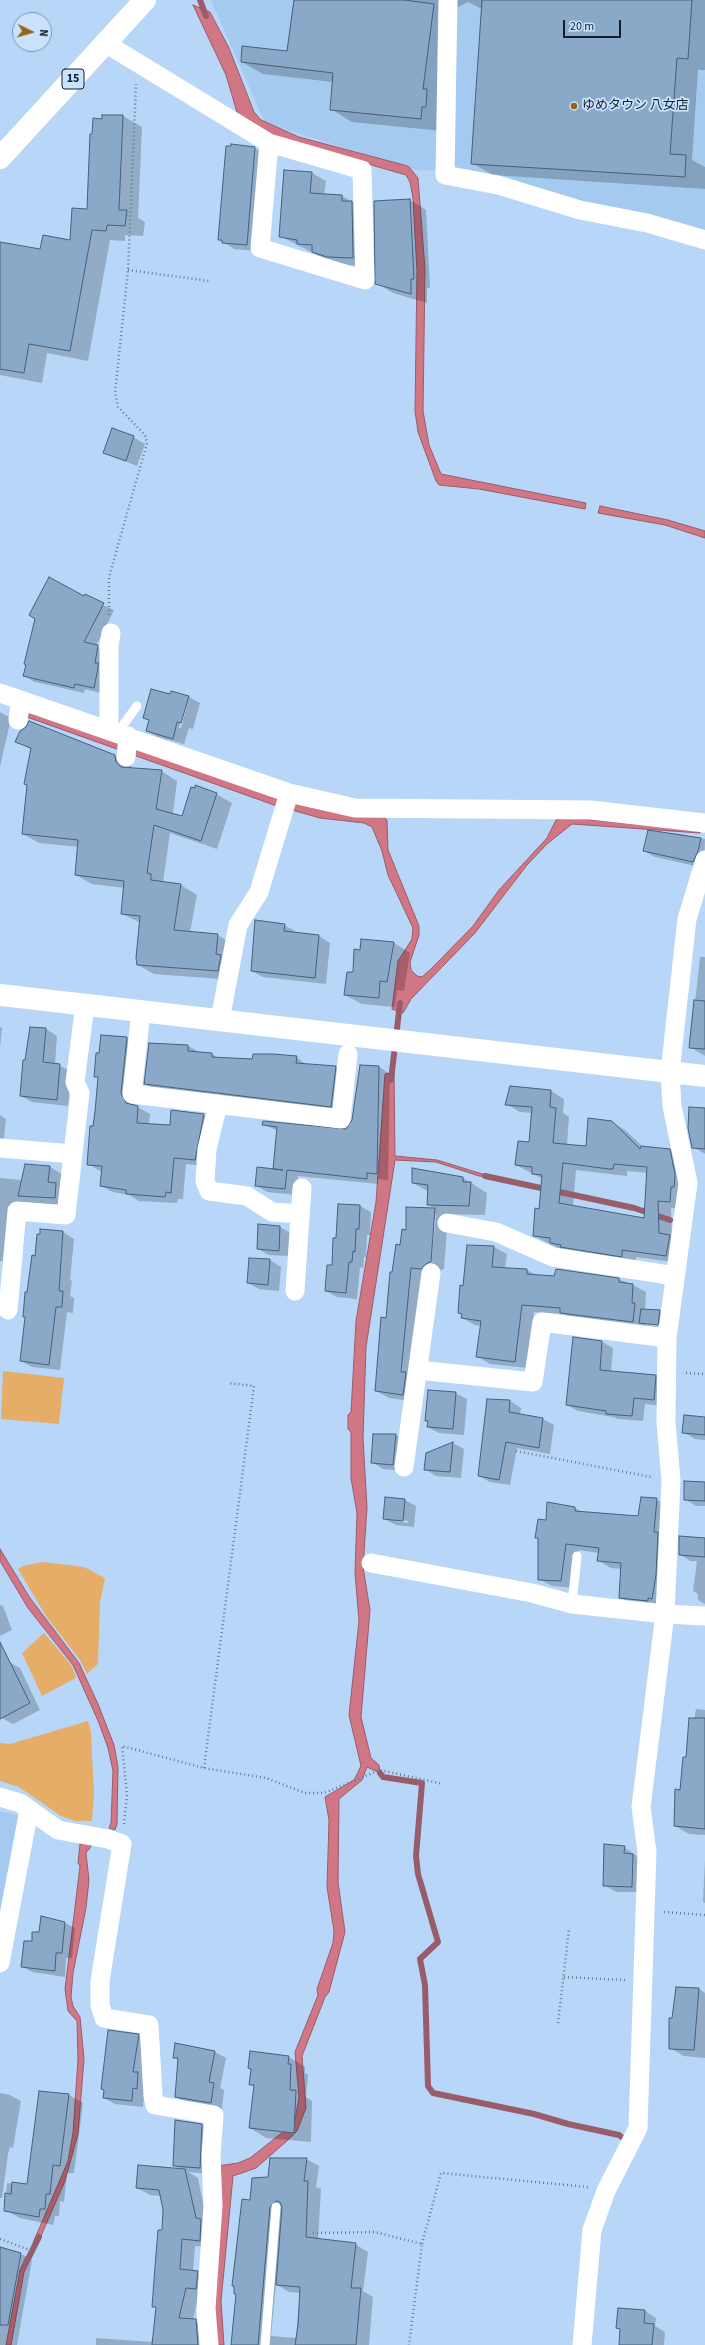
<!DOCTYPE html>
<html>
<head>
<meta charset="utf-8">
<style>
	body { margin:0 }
	#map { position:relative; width:705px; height:2345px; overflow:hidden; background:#b7d6f8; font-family:"Source Sans 3",sans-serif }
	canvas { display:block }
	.north { position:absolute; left:12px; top:12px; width:40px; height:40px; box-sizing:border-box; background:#c9e3fe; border:1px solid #8094a9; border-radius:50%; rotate:95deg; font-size:11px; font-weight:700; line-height:16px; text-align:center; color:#131e2a }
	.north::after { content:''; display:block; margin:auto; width:14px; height:18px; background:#976318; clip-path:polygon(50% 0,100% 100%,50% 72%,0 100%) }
	.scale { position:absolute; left:563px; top:20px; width:58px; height:18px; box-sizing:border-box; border:2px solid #131e2a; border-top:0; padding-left:5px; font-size:12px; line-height:14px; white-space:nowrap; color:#131e2a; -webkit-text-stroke:3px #c9e3fe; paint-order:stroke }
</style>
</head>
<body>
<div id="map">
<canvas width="705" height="2345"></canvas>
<div class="north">N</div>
<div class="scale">20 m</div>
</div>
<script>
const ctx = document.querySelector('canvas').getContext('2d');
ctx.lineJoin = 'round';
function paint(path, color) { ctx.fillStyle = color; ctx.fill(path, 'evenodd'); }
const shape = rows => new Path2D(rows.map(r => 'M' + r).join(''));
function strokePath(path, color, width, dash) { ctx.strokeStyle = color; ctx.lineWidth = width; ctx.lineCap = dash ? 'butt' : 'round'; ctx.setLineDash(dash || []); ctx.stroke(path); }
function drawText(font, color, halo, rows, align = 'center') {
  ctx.font = font + ' "Source Sans 3","Noto Sans JP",sans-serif'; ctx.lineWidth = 3.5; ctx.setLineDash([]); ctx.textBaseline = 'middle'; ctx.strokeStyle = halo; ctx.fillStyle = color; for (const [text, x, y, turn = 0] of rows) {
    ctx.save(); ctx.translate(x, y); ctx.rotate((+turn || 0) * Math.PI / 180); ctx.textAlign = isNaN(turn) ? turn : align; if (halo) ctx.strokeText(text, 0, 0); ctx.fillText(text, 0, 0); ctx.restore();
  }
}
const built = shape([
	[211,0,705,0,705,236,458,171,415,170,265,123],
	[0,1811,19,1816,0,1923]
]);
const green = shape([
	[3,1371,64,1378,59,1424,1,1419],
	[43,1562,84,1567,105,1578,100,1603,98,1664,87,1674,80,1660,46,1616,18,1569,23,1566],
	[44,1633,72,1666,76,1678,42,1696,22,1653],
	[88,1721,91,1732,94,1796,92,1821,75,1821,61,1816,19,1787,0,1781,0,1743,10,1744]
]);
const water = shape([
	[193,5,210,12,229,48,254,112,261,120,299,137,404,165,409,167,418,178,425,269,423,411,429,445,441,474,586,503,585,509,479,489,439,485,436,481,418,432,415,411,417,271,413,198,410,182,406,175,278,138,239,119,226,75,193,5],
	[600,506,668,520,705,531,705,538,665,525,598,513,600,506],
	[25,707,383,816,387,820,388,850,419,926,419,935,410,962,411,970,417,976,422,977,432,968,473,926,499,890,547,838,556,820,563,817,700,831,700,833,572,824,547,844,527,865,475,933,411,999,403,1013,392,1009,398,961,412,939,413,928,388,875,382,851,372,827,364,823,320,818,274,805,24,716,25,707],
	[394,1072,395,1156,437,1160,492,1177,479,1176,436,1162,395,1160,366,1347,363,1438,367,1508,363,1567,370,1610,361,1717,371,1758,379,1765,380,1773,367,1767,362,1780,339,1799,338,1882,345,1932,329,1992,325,1997,302,2056,306,2108,297,2131,288,2140,256,2168,233,2176,221,2301,224,2345,213,2345,218,2166,238,2163,250,2158,288,2128,295,2120,299,2097,295,2052,318,1995,317,1989,333,1943,334,1931,327,1887,329,1820,325,1797,354,1780,361,1766,349,1715,359,1621,355,1573,357,1513,351,1478,351,1432,348,1429,348,1415,351,1412,356,1321,376,1202,385,1074,394,1072],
	[0,1549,30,1598,79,1663,98,1704,114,1745,118,1767,117,1824,115,1830,109,1828,111,1823,113,1771,108,1748,99,1723,73,1665,28,1608,0,1561,0,1549],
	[83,1839,92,1845,86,1853,89,1880,86,1908,73,1973,71,1997,73,2006,80,2017,84,2059,78,2134,65,2181,37,2245,33,2243,68,2161,73,2133,78,2059,77,2021,68,2011,65,1989,80,1866,78,1863,80,1844,83,1839],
	[26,2257,30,2259,24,2272,11,2345,6,2345,20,2270,26,2257]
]);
const shadow = shape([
	[295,0,705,0,705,70,698,70,692,160,705,167,705,189,493,175,472,163,482,9,468,2,456,8,442,131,352,122,331,109,333,82,263,74,242,62,287,52],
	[103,116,123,116,142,127,138,218,145,222,143,236,125,235,125,241,110,240,88,361,47,353,42,383,0,375,0,243,41,250,70,241,88,211,93,135,103,120],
	[254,148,265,154,258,251,234,249,219,239],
	[312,173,326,181,324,195,342,196,366,210,367,266,342,265,327,260,280,236],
	[410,200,426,210,430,288,427,288,427,303,393,293,376,283],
	[133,437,145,444,137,466,104,453],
	[85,597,114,610,96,646,108,652,104,694,85,689,84,693,35,682,24,676],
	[171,695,189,697,200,703,193,729,189,728,184,744,158,737,147,731,150,721,144,717],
	[187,698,189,698,181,728,179,728],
	[0,712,11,718,0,767],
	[16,741,115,756,131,766,132,769,161,771,177,781,173,814,183,817,216,794,232,803,217,849,170,833,163,882,181,885,197,895,190,932,217,935,233,944,234,980,154,974,138,965,141,923,122,914,125,888,92,884,76,875,79,847,39,843,23,834,32,750],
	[674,833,705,839,704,868,655,857,644,851],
	[284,925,295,931,295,934,319,936,330,943,326,984,263,977,252,971],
	[394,943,410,953,404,991,397,990,395,1007,362,1004,345,995,361,951],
	[700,957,705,957,705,1056,690,1047],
	[0,1027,2,1028,0,1047],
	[46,1029,57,1036,55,1064,71,1071,68,1106,32,1102,21,1096,26,1061],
	[127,1038,139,1045,133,1101,135,1106,150,1114,149,1125,171,1126,172,1111,204,1115,216,1122,207,1166,186,1164,183,1199,178,1199,177,1203,139,1201,129,1195,113,1192,101,1186,102,1172,88,1164,99,1078,95,1076,100,1054],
	[188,1046,199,1052,212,1054,218,1058,253,1060,296,1057,307,1065,335,1067,346,1073,342,1112,156,1090,145,1084],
	[360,1066,379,1067,390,1074,388,1180,378,1179,378,1184,298,1176,296,1195,267,1192,256,1185,277,1170,278,1131,263,1124,346,1130,353,1121],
	[551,1091,564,1099,563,1113,569,1117,567,1145,586,1148,612,1122,625,1130,643,1147,669,1150,683,1157,683,1209,671,1208,672,1237,680,1263,636,1257,635,1264,564,1251,534,1236,540,1210,543,1179,516,1165,530,1143,533,1113,520,1112,506,1104],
	[576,1170,627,1176,627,1171,648,1173,645,1219,573,1206],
	[705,1109,705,1154,693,1147],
	[0,1115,6,1119,3,1146,0,1149],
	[50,1167,62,1174,67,1205,17,1202,11,1261,0,1261,0,1178,22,1180],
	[463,1178,487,1193,485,1215,444,1214,448,1216,444,1269,440,1270,416,1402,389,1398,376,1391,393,1273,407,1231,407,1208,435,1209,428,1204,429,1192,413,1183],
	[434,1214,436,1214,431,1267,429,1267],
	[360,1206,371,1212,370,1235,367,1235,366,1257,364,1257,363,1268,360,1267,357,1299,337,1297,326,1291,337,1240],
	[280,1227,291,1233,290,1256,269,1255,258,1249],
	[63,1232,74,1239,70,1280,72,1281,70,1296,74,1298,73,1313,67,1312,60,1370,32,1367,21,1361,26,1318,24,1316,41,1235],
	[468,1246,494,1247,507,1254,505,1269,527,1270,536,1275,619,1279,633,1285,646,1292,645,1310,659,1311,665,1314,663,1328,574,1320,564,1314,534,1312,528,1368,490,1364,477,1356,481,1326,475,1325,462,1318,463,1315,459,1313,464,1287],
	[646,1323,663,1325,662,1327,646,1325],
	[270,1260,281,1267,279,1291,259,1289,248,1283],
	[602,1342,613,1348,611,1372,655,1376,666,1382,665,1406,645,1404,643,1421,618,1419,613,1417,578,1411,567,1405],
	[455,1393,467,1399,464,1435,439,1433,428,1427],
	[510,1401,521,1408,520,1415,543,1419,554,1425,550,1454,517,1448,510,1485,490,1482,479,1476],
	[705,1418,705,1440,695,1439,683,1432],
	[396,1435,407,1441,404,1471,383,1469,372,1462],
	[453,1443,464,1449,461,1478,436,1476,425,1469,426,1454],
	[705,1483,705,1506,696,1506,685,1499],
	[656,1499,669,1506,665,1605,633,1605,620,1597,622,1569,611,1568,599,1561,599,1553,579,1550,574,1588,552,1586,539,1579,539,1539,537,1538,547,1521,548,1504,575,1508,584,1513,639,1517],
	[405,1500,416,1506,414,1527,396,1525,385,1519],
	[395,1519,408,1521,408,1523,395,1521],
	[705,1539,705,1604,698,1600,698,1594,693,1591,697,1561,690,1561,680,1554],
	[0,1605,3,1606,12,1630,0,1636],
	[9,1662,20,1668,40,1710,13,1724,2,1718,0,1714,0,1666],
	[696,1709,705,1710,705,1835,689,1834,675,1826],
	[624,1847,644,1861,643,1892,616,1892,604,1885],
	[705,1859,705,1903,703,1902],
	[65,1923,75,1928,72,1958,66,1958,65,1977,32,1972,22,1966,33,1942,40,1933],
	[677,1988,699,1989,705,1993,705,2058,684,2056,670,2048],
	[138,2035,149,2042,143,2107,115,2104,104,2098],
	[215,2052,226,2058,220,2088,224,2090,222,2109,187,2103,176,2097,179,2060,174,2057],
	[289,2057,305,2067,305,2073,308,2075,306,2097,312,2101,311,2142,266,2138,250,2128,255,2087,250,2084,252,2070],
	[0,2093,10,2095,21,2101,13,2148,10,2147,8,2154,2,2198,0,2198],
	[69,2095,83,2103,74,2173,67,2173,64,2202,60,2201,59,2216,55,2216,53,2225,20,2218,5,2210,7,2183,28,2185],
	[176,2121,202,2125,213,2132,211,2174,188,2172,198,2178,212,2247,195,2246,193,2272,210,2280,199,2295,193,2320,209,2327,209,2345,87,2345,96,2345,96,2338,151,2342,152,2338,154,2338,157,2309,153,2306,163,2231,164,2210,161,2196,150,2195,137,2188,182,2170,174,2165],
	[306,2159,319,2166,316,2187,321,2189,318,2240,355,2244,368,2252,363,2291,373,2297,369,2345,233,2345,236,2294,233,2285,251,2201,268,2178],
	[276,2284,289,2292,300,2293,296,2338,271,2336],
	[0,2248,21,2254,32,2260,17,2345,0,2345],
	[645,2311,656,2318,655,2326,665,2332,664,2345,620,2345,621,2330,617,2327]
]);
const stream = shape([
	[200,0,206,16],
	[391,1080,400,1003],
	[485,1176,634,1208,670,1220],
	[380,1773,383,1777,422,1783,416,1856,418,1874,438,1942,420,1959,425,1985,428,2086,433,2093,534,2114,568,2124,619,2135,624,2139],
	[25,2265,39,2237]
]);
const building = shape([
	[294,0,404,0,434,4,423,89,427,89,426,107,422,107,421,119,330,110,333,73,241,62,242,46,287,51,294,0],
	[482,0,692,0,688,59,677,58,670,154,686,155,685,177,471,164,482,0],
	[102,115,123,115,119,210,127,210,125,226,107,225,106,231,92,230,70,351,29,344,24,373,0,369,0,242,40,249,43,235,70,240,72,208,87,209,90,134,92,134,93,118,102,119,102,115],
	[231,144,255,147,247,245,222,243,222,240,218,240,226,146,231,146,231,144],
	[284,170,312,172,310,193,342,195,342,201,352,201,353,258,327,257,312,252,312,245,297,244,297,240,279,237,284,170],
	[410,199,414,279,411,279,411,294,375,284,374,201,410,199],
	[112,428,134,436,126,461,103,453,112,428],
	[49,577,84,596,85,594,104,603,84,642,98,645,95,663,98,663,98,668,94,688,75,684,74,688,23,676,26,665,24,664,35,619,29,615,49,577],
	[151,689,170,694,171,691,189,696,181,723,177,722,173,739,146,731,149,720,143,718,151,689],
	[29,721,115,755,116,762,121,767,162,770,156,809,182,816,191,787,195,788,195,785,217,793,201,841,154,825,147,873,151,874,151,880,181,884,174,930,218,934,216,954,221,955,218,971,137,965,136,958,140,916,121,914,124,881,75,875,78,840,22,834,27,785,24,784,31,748,15,742,20,731,26,727,29,721],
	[648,830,701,838,698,851,693,862,643,851,648,830],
	[255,920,285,924,284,931,319,935,315,978,251,971,255,920],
	[361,939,394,942,387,982,380,981,379,998,344,995,347,972,353,972,354,949,360,950,361,939],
	[694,1000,705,1001,705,1049,689,1048,694,1000],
	[30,1027,46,1028,43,1062,60,1064,57,1100,20,1096,23,1060,25,1060,30,1027],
	[101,1035,127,1037,121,1093,126,1103,138,1106,137,1123,170,1125,171,1110,204,1114,195,1160,174,1158,171,1193,166,1192,165,1197,126,1194,126,1190,100,1186,102,1166,87,1165,90,1126,93,1126,95,1112,98,1077,94,1077,96,1053,99,1053,101,1035],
	[149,1043,188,1045,188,1051,212,1053,212,1057,252,1059,253,1054,273,1054,297,1056,296,1063,336,1066,331,1107,144,1084,149,1043],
	[360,1065,379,1066,377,1174,367,1173,367,1179,287,1170,285,1189,255,1186,257,1167,283,1170,273,1169,277,1127,262,1125,263,1121,346,1129,352,1120,360,1065],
	[510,1086,551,1090,550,1107,556,1108,553,1143,586,1146,588,1118,612,1121,640,1149,641,1146,670,1149,675,1174,674,1187,671,1187,670,1202,658,1201,659,1233,670,1235,666,1256,622,1250,622,1257,560,1247,561,1245,550,1243,550,1238,533,1236,535,1208,539,1209,542,1175,532,1174,532,1167,515,1165,518,1141,529,1142,532,1107,505,1105,510,1086],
	[563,1163,609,1169,613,1169,614,1164,647,1167,644,1218,559,1203,563,1163],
	[689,1107,705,1108,705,1149,692,1148,688,1128,689,1107],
	[25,1164,50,1166,48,1182,56,1183,55,1198,18,1196,25,1164],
	[412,1168,463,1177,463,1182,471,1182,469,1206,427,1205,428,1185,412,1183,412,1168],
	[338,1204,360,1205,359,1229,356,1229,355,1252,353,1251,352,1262,349,1262,346,1293,325,1291,327,1265,332,1265,333,1238,336,1238,338,1204],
	[406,1207,435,1208,431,1262,427,1263,421,1269,411,1268,401,1372,406,1372,403,1395,375,1391,381,1317,386,1318,390,1272,392,1272,396,1244,400,1245,402,1229,406,1230,406,1207],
	[258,1224,280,1226,279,1251,257,1249,258,1224],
	[40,1229,63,1231,59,1291,63,1291,62,1307,56,1307,49,1365,20,1361,25,1317,23,1317,25,1292,27,1292,32,1255,35,1256,37,1234,40,1234,40,1229],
	[467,1245,494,1246,492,1267,527,1269,527,1274,554,1276,556,1269,619,1278,619,1282,633,1284,632,1303,635,1303,633,1322,560,1313,560,1308,522,1305,515,1362,476,1357,481,1321,461,1318,462,1314,458,1313,460,1285,463,1286,467,1245],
	[249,1258,270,1259,268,1285,247,1283,249,1258],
	[641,1309,660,1310,658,1325,639,1323,641,1309],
	[573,1337,602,1341,600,1370,656,1375,654,1400,634,1398,632,1416,606,1414,606,1411,566,1405,573,1337],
	[428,1390,456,1392,453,1429,427,1427,428,1421,425,1421,428,1390],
	[487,1399,510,1400,509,1412,543,1418,539,1448,506,1442,499,1480,478,1476,487,1399],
	[684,1415,705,1417,705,1435,682,1433,684,1415],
	[373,1434,396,1434,393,1465,371,1463,373,1434],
	[453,1442,450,1472,424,1470,426,1453,453,1442],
	[684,1481,705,1482,705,1501,684,1500,684,1481],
	[385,1497,405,1499,403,1521,383,1519,385,1497],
	[641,1497,657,1498,654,1532,658,1532,656,1575,652,1599,648,1598,648,1601,619,1598,621,1563,597,1561,599,1548,566,1544,561,1581,538,1580,538,1538,535,1538,538,1519,546,1520,547,1502,575,1507,575,1511,638,1516,641,1497],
	[679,1536,705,1538,705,1557,679,1555,679,1536],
	[0,1642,30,1703,0,1719,0,1642],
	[689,1718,705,1718,705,1829,674,1826,675,1789,680,1790,683,1757,686,1757,689,1718],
	[604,1844,625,1846,624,1853,633,1854,632,1887,603,1886,604,1844],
	[41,1916,65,1922,62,1953,56,1953,55,1971,21,1967,24,1941,32,1941,32,1932,39,1932,41,1916],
	[676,1987,699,1988,694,2050,669,2049,669,2018,672,2018,676,1987],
	[108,2030,139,2034,133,2072,138,2072,137,2089,133,2088,132,2101,103,2098,104,2090,101,2089,108,2030],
	[175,2043,215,2051,209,2082,214,2083,211,2103,175,2097,178,2058,173,2058,175,2043],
	[250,2051,289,2056,288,2064,291,2064,290,2090,296,2090,294,2133,249,2128,254,2085,249,2085,251,2069,248,2068,250,2051],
	[39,2091,69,2094,60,2166,53,2165,50,2194,46,2194,45,2209,40,2209,39,2217,4,2211,5,2193,11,2194,12,2182,27,2184,39,2091],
	[175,2120,202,2124,200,2168,173,2166,175,2120],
	[270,2158,307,2158,304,2181,308,2181,306,2237,356,2243,351,2288,361,2288,356,2345,295,2345,298,2325,300,2287,276,2285,282,2207,280,2202,276,2201,270,2207,258,2345,231,2345,236,2294,234,2294,234,2286,232,2286,242,2199,250,2200,252,2178,268,2177,270,2158],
	[138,2165,185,2169,196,2218,201,2219,200,2241,182,2239,180,2269,198,2271,196,2289,186,2288,179,2318,196,2319,198,2345,152,2345,156,2307,152,2307,155,2267,158,2230,162,2230,163,2210,159,2190,136,2188,138,2165],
	[0,2247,21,2253,8,2325,0,2325,0,2247],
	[618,2308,645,2310,644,2323,654,2324,652,2345,619,2345,620,2329,616,2328,618,2308]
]);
const path = shape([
	[128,270,210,281],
	[109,615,109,577,147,443,145,435,118,407,115,393,128,270,136,84],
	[686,1373,705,1374],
	[516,1451,651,1477],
	[204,1768,254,1386,228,1383],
	[124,1824,127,1795,122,1746,204,1768,266,1778,305,1793,324,1793,380,1770,443,1784],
	[664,1912,705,1915],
	[564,1977,625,1980],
	[558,2023,569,1930],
	[313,2233,375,2232,422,2244,409,2345],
	[0,2239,35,2252],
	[422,2244,441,2173,588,2187]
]);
const service = shape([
	[118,732,137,706],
	[572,1604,577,1556],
	[265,2345,276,2207]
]);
const minor = shape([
	[448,0,445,175,498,185,580,210,647,223,705,240],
	[105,43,269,143,362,170,365,280,260,248,269,143],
	[0,693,289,793,355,808,591,810,705,823],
	[18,720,21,700],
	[109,729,109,646,111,633],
	[126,757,128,736],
	[141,1011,132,1094,341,1119,348,1054],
	[220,1020,238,925,259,892,289,793],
	[218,1104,207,1149,205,1181,209,1191,247,1196,272,1212,300,1214],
	[0,1148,73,1154],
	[447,1223,496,1232,553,1257,675,1276],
	[295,1291,302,1188],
	[8,1310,17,1211,66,1215,80,1093,75,1082,85,1005],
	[418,1370,533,1382,542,1322,667,1338],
	[404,1467,431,1273],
	[371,1563,532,1593,572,1604,665,1614,705,1616],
	[0,1797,20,1803,58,1830,108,1839,122,1844,100,1981,100,2005,104,2018,149,2025,153,2096,155,2105,214,2115,211,2156,213,2206,206,2308,209,2345],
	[0,1963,29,1810],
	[582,2345,592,2230,606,2191,638,2128,647,1852,641,1807,665,1614,671,1480,666,1423,667,1338,688,1183,672,1106,670,1072,687,919,705,860]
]);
const tertiary = shape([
	[0,995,705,1076]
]);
const primary = shape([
	[0,158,145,0]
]);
const markers = [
	[574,106,4,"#976318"]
];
const shields = [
	[73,79,22]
];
const shieldNames = [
	["15",73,79]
];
const poiNames = [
	["ゆめタウン 八女店",582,106]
];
paint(built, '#a5caf0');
paint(green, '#e6ad68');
paint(water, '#d17685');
strokePath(water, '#985c6a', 1);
paint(shadow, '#0003');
strokePath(stream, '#985c6a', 6);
paint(building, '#8aa8c8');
strokePath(building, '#45607d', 1);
strokePath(path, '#677c93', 2.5, [1, 3]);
strokePath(service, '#fff', 9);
strokePath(minor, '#fff', 19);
strokePath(tertiary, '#fff', 22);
strokePath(primary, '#fff', 22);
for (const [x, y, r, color] of markers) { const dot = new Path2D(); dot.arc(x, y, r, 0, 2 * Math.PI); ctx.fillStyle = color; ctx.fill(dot); strokePath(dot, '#c9e3fe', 1.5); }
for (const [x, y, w] of shields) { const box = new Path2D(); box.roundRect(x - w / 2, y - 10, w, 20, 3); ctx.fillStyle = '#c9e3fe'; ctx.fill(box); strokePath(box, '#131e2a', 1); }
drawText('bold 12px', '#131e2a', null, shieldNames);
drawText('13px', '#131e2a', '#c9e3fe', poiNames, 'left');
</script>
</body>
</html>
